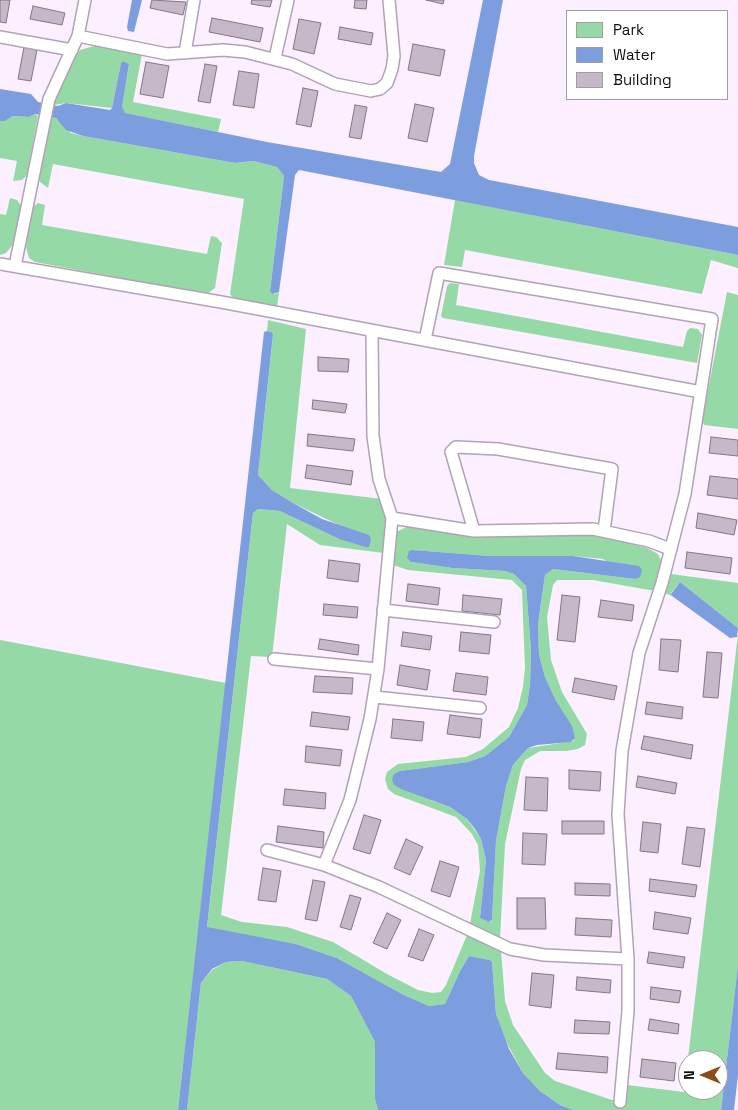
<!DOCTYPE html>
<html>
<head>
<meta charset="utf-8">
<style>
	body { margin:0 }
	#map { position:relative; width:738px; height:1110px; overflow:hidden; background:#fcefff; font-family:"Space Grotesk",sans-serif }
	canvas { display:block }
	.legend { position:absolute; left:566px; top:10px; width:162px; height:90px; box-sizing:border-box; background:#fff; border:1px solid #a09ea0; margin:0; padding:6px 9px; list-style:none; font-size:15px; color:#110d12 }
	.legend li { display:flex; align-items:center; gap:10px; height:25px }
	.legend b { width:25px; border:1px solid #a09ea0 }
	.north { position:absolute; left:678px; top:1050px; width:50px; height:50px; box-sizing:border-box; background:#fff; border:1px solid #a09ea0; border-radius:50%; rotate:270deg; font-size:14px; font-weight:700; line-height:20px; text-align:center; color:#110d12 }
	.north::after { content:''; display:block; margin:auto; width:18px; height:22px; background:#8e4c1b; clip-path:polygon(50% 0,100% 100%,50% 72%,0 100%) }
</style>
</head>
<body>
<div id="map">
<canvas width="738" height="1110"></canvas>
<ul class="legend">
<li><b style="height:14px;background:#94d9a6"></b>Park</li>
<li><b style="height:14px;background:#7d9ede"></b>Water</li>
<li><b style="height:14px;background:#c5b8c8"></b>Building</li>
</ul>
<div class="north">N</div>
</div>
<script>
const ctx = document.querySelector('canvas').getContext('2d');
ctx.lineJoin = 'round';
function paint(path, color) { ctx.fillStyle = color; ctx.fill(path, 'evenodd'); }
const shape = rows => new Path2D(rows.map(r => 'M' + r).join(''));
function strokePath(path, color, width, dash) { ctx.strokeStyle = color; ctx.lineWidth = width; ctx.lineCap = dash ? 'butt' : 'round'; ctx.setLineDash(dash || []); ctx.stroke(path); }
const green = shape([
	[98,45,142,54,133,102,221,119,218,132,124,113,122,107,129,64,123,61,121,63,112,108,66,103,54,105,59,87,75,56,80,50],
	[35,114,38,116,27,175,22,180,13,181,17,161,0,158,0,121,5,121,13,116,29,117],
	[51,117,56,118,71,133,83,136,235,163,253,161,277,167,284,176,270,291,275,294,279,292,277,306,234,299,230,294,244,199,53,164,48,188,40,182,39,176],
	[10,198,17,200,21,206,15,242,6,253,0,255,0,214,6,215],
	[455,200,738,255,738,268,711,260,702,294,465,250,462,267,444,265],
	[38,203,45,205,42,225,207,254,211,236,216,237,222,243,215,288,207,294,35,262,29,258,26,247,33,207],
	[450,283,459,284,456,305,683,347,687,331,690,328,698,329,702,335,697,363,443,318,441,316,447,286],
	[727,292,738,295,738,429,704,425,702,421],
	[268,320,306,329,290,488,382,499,385,518,385,539,384,553,320,545,287,524,272,657,251,656,221,915,242,922,287,927,333,942,387,974,418,990,432,993,441,992,446,985,467,935,501,950,505,1001,513,1025,545,1073,555,1081,612,1100,616,1100,627,1085,684,1092,738,634,738,965,721,1110,573,1110,560,1105,540,1091,523,1073,502,1034,496,1014,492,962,490,960,469,956,460,971,445,1004,429,1006,402,994,337,958,296,944,207,928,253,513,258,509,280,511,339,539,343,527,293,503,272,490,258,475,273,336,272,332,267,331],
	[688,1060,718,1060,718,1090,688,1090],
	[407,527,487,537,541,534,603,536,647,548,658,554,661,560,655,591,593,580,557,580,553,585,547,617,551,660,562,692,587,734,585,745,578,749,566,751,540,751,525,760,521,769,505,844,500,938,470,924,480,871,478,845,472,834,456,817,394,794,388,789,385,779,387,772,398,764,466,757,483,749,509,727,518,708,523,687,525,668,522,590,512,580,408,570,393,565,396,532],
	[413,550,490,556,573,556,603,559,635,579,553,569,545,575,538,624,539,655,545,677,574,741,528,748,513,765,506,786,496,841,492,920,490,922,480,918,486,860,481,839,467,819,450,807,430,800,400,771,468,762,485,756,509,737,527,705,530,685,531,650,526,586,514,574,505,571,452,568,411,562],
	[671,574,738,583,738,628,680,582,671,593,672,596,665,593],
	[0,640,226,683,178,1110,0,1110],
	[242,961,327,979,351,996,375,1042,375,1099,378,1110,187,1110,201,983,212,970,226,962]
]);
const water = shape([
	[132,0,142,0,134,32,128,31,127,27],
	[483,0,503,0,474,156,474,163,479,175,489,180,738,227,738,255,299,170,295,175,279,292,272,294,270,291,284,176,277,167,253,161,235,163,83,136,66,130,56,118,35,114,29,117,13,116,5,121,0,121,0,89,31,94,38,102,58,106,66,103,110,110,112,108,121,63,123,61,129,64,122,107,125,113,267,142,441,172,450,164],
	[267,331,272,332,273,335,258,475,272,490,293,503,322,519,369,535,371,539,369,547,366,547,339,539,280,511,258,509,253,513,207,927,296,944,337,958,402,994,429,1006,445,1004,460,971,469,956,490,960,492,962,496,1014,509,1049,523,1073,540,1091,560,1105,573,1110,378,1110,375,1099,375,1042,351,996,327,979,242,961,226,962,212,969,201,983,187,1110,178,1110,264,332],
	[413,550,490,556,573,556,639,566,642,570,640,577,635,579,553,569,545,575,538,624,539,655,545,677,556,701,572,726,575,738,571,742,537,745,528,748,513,765,506,786,496,841,492,920,489,922,480,918,486,860,481,839,475,829,467,819,450,807,401,789,394,785,392,779,394,774,400,771,468,762,485,756,509,737,527,705,530,685,531,650,526,586,514,574,505,571,452,568,411,562,407,558,409,551],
	[680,582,738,628,737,637,730,638,672,596,671,594],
	[738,965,738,1075,734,1110,721,1110]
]);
const building = shape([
	[0,0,10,0,6,23,0,22,0,0],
	[152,0,186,2,183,15,150,8,152,0],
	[252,0,272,0,270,7,251,4,252,0],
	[355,0,367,0,366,9,354,8,355,0],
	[426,0,444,0,443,4,426,0],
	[33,6,65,13,62,25,30,19,33,6],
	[212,18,263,28,260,42,209,32,212,18],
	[299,19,321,23,314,54,293,49,299,19],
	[340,27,373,33,371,45,338,39,340,27],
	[413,44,445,50,440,76,408,70,413,44],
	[24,47,37,50,31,81,18,79,24,47],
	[146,62,169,66,163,98,140,94,146,62],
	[205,64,217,66,210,103,198,101,205,64],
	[239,71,259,74,254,108,233,105,239,71],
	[303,88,318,91,311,127,296,124,303,88],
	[415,104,434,108,427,142,408,138,415,104],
	[355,105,367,107,361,139,349,137,355,105],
	[318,357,349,359,348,372,318,371,318,357],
	[313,400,347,404,345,413,312,409,313,400],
	[308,434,355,439,353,451,307,446,308,434],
	[711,437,738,440,738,456,709,453,711,437],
	[307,465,353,471,351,485,305,478,307,465],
	[710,476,738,479,738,499,707,495,710,476],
	[698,513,737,520,734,535,696,528,698,513],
	[687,552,732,558,730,574,685,568,687,552],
	[329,560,360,564,358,582,327,578,329,560],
	[408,584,440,588,438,605,406,601,408,584],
	[463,595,502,599,500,615,462,611,463,595],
	[562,595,580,597,575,642,557,640,562,595],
	[601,600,634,605,632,621,598,617,601,600],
	[324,604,358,607,357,618,323,615,324,604],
	[403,632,432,636,430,650,401,646,403,632],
	[461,632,491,635,489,654,459,651,461,632],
	[320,639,359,645,358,655,318,649,320,639],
	[661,639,681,640,678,672,659,670,661,639],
	[707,652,722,653,718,698,703,697,707,652],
	[400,665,430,670,427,690,397,685,400,665],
	[456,673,488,677,486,695,453,691,456,673],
	[315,676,353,678,352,694,313,692,315,676],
	[575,678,617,686,614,700,572,692,575,678],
	[647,702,683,707,682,719,645,714,647,702],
	[312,712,350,717,348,730,310,726,312,712],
	[450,715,482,719,480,738,447,734,450,715],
	[393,719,424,722,422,741,391,738,393,719],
	[644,736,693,745,691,759,641,749,644,736],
	[306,746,342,750,340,766,305,762,306,746],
	[569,770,601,772,600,791,569,789,569,770],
	[638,776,677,783,675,794,636,787,638,776],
	[526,777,548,778,547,811,524,810,526,777],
	[285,789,326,793,325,809,283,805,285,789],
	[364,815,381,820,370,854,353,849,364,815],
	[562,821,604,821,604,834,562,834,562,821],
	[643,822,661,824,658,853,640,851,643,822],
	[278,826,324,832,323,848,276,842,278,826],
	[687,827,705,829,700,867,682,864,687,827],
	[523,833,547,834,545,865,522,864,523,833],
	[406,839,423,847,410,875,394,868,406,839],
	[440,861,459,867,450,897,431,891,440,861],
	[263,868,281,871,276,902,258,900,263,868],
	[650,879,697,885,695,897,649,891,650,879],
	[313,880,325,882,317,921,305,919,313,880],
	[575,883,610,884,610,896,575,895,575,883],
	[350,895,361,898,351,930,340,927,350,895],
	[517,898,545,898,546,929,517,929,517,898],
	[655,912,691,918,688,934,653,929,655,912],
	[387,913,401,920,387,949,373,943,387,913],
	[576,918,612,920,611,937,575,935,576,918],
	[419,929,434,935,423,961,408,956,419,929],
	[649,952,685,957,683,968,647,963,649,952],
	[532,973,554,975,551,1008,529,1005,532,973],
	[577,977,611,980,610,993,576,990,577,977],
	[651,987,681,991,679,1003,650,999,651,987],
	[650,1019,679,1024,678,1034,648,1030,650,1019],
	[575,1020,610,1022,609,1034,574,1033,575,1020],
	[558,1053,608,1057,607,1073,556,1069,558,1053],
	[642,1059,676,1063,674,1081,640,1077,642,1059]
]);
const lane = shape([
	[78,36,167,54,223,50,245,52,292,64,335,84,371,91,380,89,387,83,392,69,394,56,389,0],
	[0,37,72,50],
	[185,53,194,0],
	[275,58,288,0],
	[0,264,221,302,701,392],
	[15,266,49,99,78,36,85,0],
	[372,332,373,436,379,479,392,518,474,531,593,529,649,541,670,549],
	[425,340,439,273,712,319,685,494,662,583,639,653,622,751,618,814,628,959,628,1011,620,1102],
	[474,531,452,455,451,452,456,447,498,449,612,469,604,531],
	[383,610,494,622],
	[274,659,378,669],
	[375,697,480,708],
	[267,850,324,865,379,887,510,949,544,955,628,959],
	[324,865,350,800,370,719,378,669,392,518]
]);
paint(green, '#94d9a6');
paint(water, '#7d9ede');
paint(building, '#c5b8c8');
strokePath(building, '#827685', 1);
strokePath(lane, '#b0a3b3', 14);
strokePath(lane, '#fff', 11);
</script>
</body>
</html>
